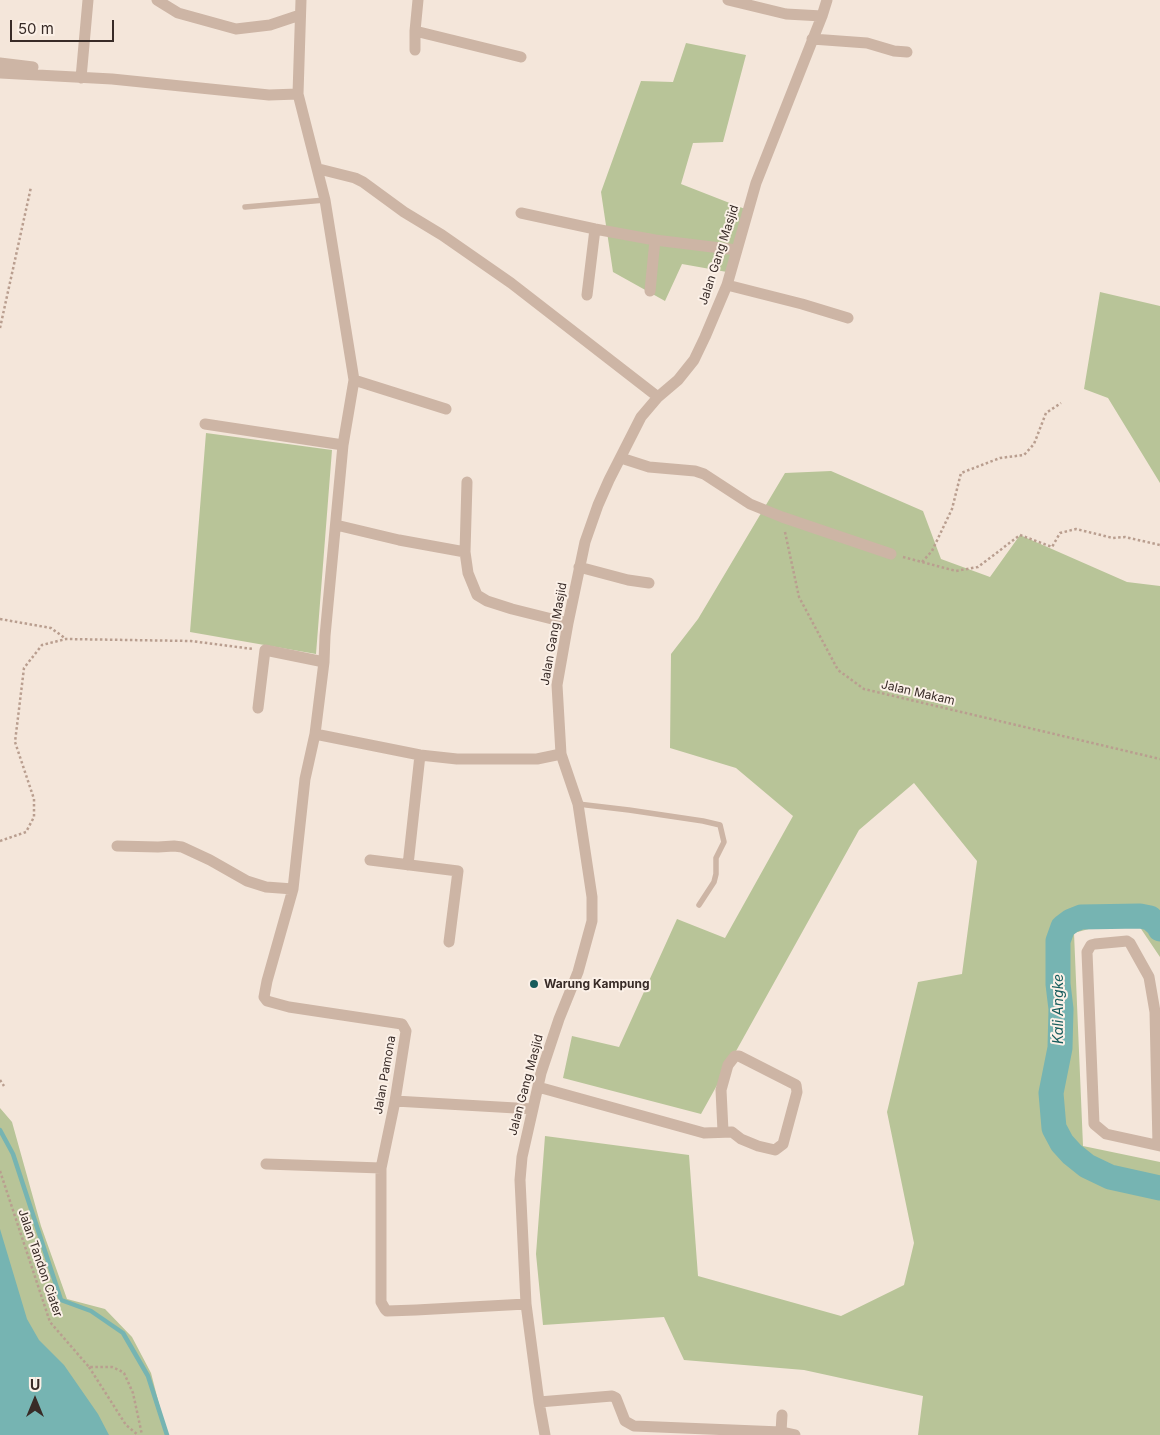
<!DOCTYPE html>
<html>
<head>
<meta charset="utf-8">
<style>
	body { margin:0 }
	#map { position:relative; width:1160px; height:1435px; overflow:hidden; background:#f4e6da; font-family:Inter,sans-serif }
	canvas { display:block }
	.north { position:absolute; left:10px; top:1375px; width:50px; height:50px; -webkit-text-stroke:4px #fbf0e7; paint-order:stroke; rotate:0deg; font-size:14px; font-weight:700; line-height:20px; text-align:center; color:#382b27 }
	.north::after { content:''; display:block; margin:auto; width:18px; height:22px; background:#382b27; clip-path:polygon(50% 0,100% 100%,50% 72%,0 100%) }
	.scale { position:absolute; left:10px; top:20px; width:104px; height:22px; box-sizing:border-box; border:2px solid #382b27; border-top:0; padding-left:6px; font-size:15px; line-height:18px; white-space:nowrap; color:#382b27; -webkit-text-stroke:4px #fbf0e7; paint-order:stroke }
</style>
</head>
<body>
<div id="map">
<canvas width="1160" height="1435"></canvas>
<div class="north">U</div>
<div class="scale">50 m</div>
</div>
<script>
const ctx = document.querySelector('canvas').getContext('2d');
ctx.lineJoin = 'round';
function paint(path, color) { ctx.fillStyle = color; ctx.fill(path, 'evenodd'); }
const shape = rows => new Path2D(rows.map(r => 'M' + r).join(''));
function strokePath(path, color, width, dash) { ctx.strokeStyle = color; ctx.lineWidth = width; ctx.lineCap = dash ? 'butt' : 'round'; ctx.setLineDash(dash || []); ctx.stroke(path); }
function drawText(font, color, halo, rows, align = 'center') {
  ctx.font = font + ' Inter,sans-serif'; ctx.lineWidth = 4; ctx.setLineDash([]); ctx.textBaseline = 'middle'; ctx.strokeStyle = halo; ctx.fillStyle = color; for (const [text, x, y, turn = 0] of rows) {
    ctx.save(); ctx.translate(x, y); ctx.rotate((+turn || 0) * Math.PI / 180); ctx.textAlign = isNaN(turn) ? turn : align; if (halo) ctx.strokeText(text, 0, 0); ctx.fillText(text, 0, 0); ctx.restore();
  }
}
const green = shape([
	[686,43,746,55,723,142,693,143,681,184,745,209,727,272,682,264,665,301,613,272,601,192,641,81,673,82],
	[1100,292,1160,306,1160,483,1108,398,1084,389],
	[206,433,332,450,316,654,190,632],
	[831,471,923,511,941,559,990,577,1020,535,1127,582,1160,586,1160,957,1133,917,1074,933,1083,1146,1160,1162,1160,1435,918,1435,923,1396,804,1370,684,1360,664,1317,543,1325,536,1254,545,1136,689,1155,698,1276,841,1316,904,1285,914,1243,887,1112,918,982,962,974,977,861,914,783,859,830,701,1114,563,1078,572,1036,619,1047,677,919,725,938,793,816,736,768,670,748,671,654,698,619,785,473],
	[0,1108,12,1122,41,1226,67,1299,105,1309,132,1337,151,1373,167,1435,0,1435]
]);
const water = shape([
	[0,1229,27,1319,39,1340,64,1365,98,1414,109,1435,0,1435]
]);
const stream = shape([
	[0,1130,13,1154,61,1300,91,1311,123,1333,148,1376,167,1435]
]);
const river = shape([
	[1160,929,1158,925,1150,918,1140,916,1081,917,1071,921,1063,927,1058,941,1058,984,1061,1009,1060,1048,1051,1093,1054,1128,1062,1143,1072,1154,1087,1166,1110,1177,1160,1188]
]);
const path = shape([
	[0,328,31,187],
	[785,532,799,597,838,670,864,689,1160,759],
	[903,557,956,571,978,567,1020,535,1052,547,1060,533,1076,529,1113,538,1125,537,1160,545],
	[922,562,932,551,952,509,961,473,1000,458,1024,455,1034,444,1046,413,1061,403],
	[0,619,51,628,66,639],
	[0,841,26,832,34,817,34,799,15,742,24,668,42,645,66,639,191,641,253,649],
	[0,1080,4,1086],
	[0,1171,50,1322,89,1367,112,1367,119,1370,124,1373,133,1393,142,1435],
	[89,1367,126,1425,138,1435]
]);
const service = shape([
	[245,207,325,200],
	[578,804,629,810,703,821,720,825,724,842,716,858,716,874,714,882,699,905]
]);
const minor = shape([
	[157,0,178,13,236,29,270,25,300,15],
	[301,0,298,94,325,200,354,380,343,445,325,636,324,662,315,734,305,779,293,889,267,981,264,997,267,1001,289,1007,402,1024,406,1031,395,1101,381,1168,381,1302,385,1309,387,1311,416,1310,526,1304],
	[728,0,786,14,822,16],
	[415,31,521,57],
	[812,39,867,43,894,51,907,52],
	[415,50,415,31,418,0],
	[0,63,33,67],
	[0,73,112,79,269,95,298,94],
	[81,78,88,0],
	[319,169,355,178,363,182,404,212,442,235,511,283,658,397],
	[521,213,595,229,655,240,737,250],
	[727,285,802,304,848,318],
	[650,291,655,240],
	[587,295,595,229],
	[354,380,446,409],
	[205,424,343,445],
	[621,458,649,467,695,471,704,474,750,504,782,517,891,554],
	[336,525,399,540,465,552,468,573,477,595,487,601,512,609,568,623],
	[465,552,467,482],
	[579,567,628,580,649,583],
	[258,708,265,650,324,662],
	[315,734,420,755,457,759,537,759,561,754],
	[117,846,158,847,174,846,182,847,210,860,247,881,266,887,293,889],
	[370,860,458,871,449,942],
	[408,865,420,755],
	[538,1087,704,1133,732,1132,741,1139,758,1146,775,1150,783,1144,797,1092,796,1085,739,1056,735,1056,728,1065,721,1090,723,1131],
	[395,1101,533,1109],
	[1158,1145,1155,1012,1149,977,1130,943,1127,941,1095,944,1091,945,1087,952,1094,1124,1106,1134,1160,1146],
	[266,1164,381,1168],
	[539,1402,612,1396,616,1398,625,1421,634,1426,781,1432,795,1435],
	[781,1432,782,1415],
	[545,1435,539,1402,526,1304,520,1180,522,1157,541,1073,559,1019,578,972,592,921,592,897,578,804,561,754,557,685,568,623,585,542,598,505,609,480,641,417,658,397,678,380,694,360,705,337,727,285,756,183,822,16,827,0]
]);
const markers = [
	[534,984,5,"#185d5d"]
];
const streetNames = [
	["Jalan Gang Masjid",719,255,-72],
	["Jalan Gang Masjid",554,634,-80],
	["Jalan Makam",918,693,13],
	["Jalan Pamona",385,1075,-80],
	["Jalan Gang Masjid",526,1085,-75],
	["Jalan Tandon Ciater",40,1263,71]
];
const poiNames = [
	["Warung Kampung",544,984]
];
const waterNames = [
	["Kali Angke",1059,1009,-90]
];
paint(green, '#b8c498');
paint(water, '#76b4b2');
strokePath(stream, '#76b4b2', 4.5);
strokePath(river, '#76b4b2', 25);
strokePath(path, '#b99e8f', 2.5, [2.5, 2.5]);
strokePath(service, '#cdb5a5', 5.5);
strokePath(minor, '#cdb5a5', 11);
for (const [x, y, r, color] of markers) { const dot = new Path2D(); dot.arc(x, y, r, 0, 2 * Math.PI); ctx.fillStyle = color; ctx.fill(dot); strokePath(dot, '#fbf0e7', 2); }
drawText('12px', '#382b27', '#fbf0e7', streetNames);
drawText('bold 12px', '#382b27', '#fbf0e7', poiNames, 'left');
drawText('italic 14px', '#185d5d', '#fbf0e7', waterNames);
</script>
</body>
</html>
